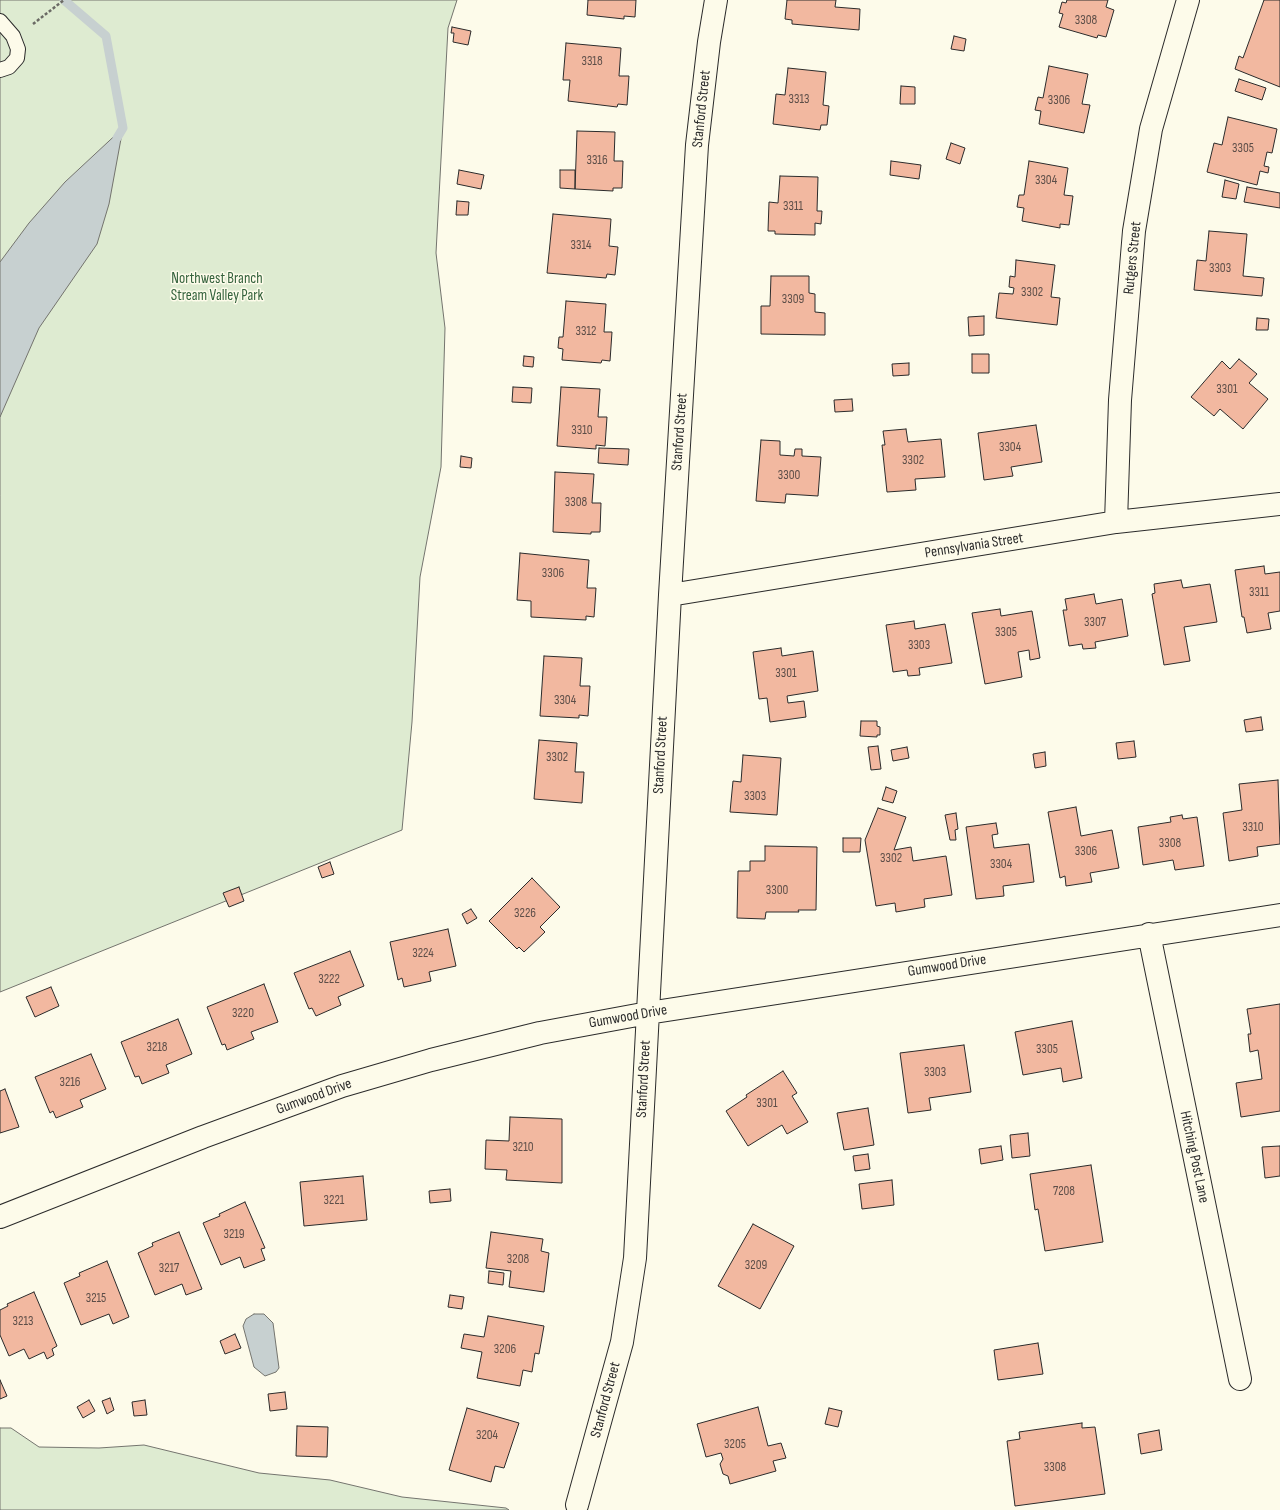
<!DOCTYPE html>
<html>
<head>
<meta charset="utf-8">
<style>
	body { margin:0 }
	canvas { display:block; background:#fdfbea }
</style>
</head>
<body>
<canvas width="1280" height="1510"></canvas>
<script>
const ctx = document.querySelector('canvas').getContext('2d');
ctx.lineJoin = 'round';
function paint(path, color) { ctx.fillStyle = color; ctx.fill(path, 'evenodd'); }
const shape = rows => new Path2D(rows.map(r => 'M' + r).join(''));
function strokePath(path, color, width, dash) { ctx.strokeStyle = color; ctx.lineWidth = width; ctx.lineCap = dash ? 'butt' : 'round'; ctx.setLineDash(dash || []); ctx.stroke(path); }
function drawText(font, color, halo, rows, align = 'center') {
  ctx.font = font + ' "Sofia Sans Condensed",sans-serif'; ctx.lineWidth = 3; ctx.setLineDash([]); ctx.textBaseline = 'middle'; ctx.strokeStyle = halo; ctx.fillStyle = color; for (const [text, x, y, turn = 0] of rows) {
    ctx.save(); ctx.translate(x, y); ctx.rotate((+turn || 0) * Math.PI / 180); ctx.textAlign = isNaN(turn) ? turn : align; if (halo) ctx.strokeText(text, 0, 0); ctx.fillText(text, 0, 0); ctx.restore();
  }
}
const green = shape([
	[0,0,457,0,448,28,436,253,445,328,441,467,420,577,412,722,402,830,0,992,0,0],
	[0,1428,11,1428,39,1447,99,1448,144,1445,259,1473,330,1480,402,1497,506,1508,509,1510,0,1510,0,1428]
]);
const water = shape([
	[123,128,109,204,97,244,39,328,0,417,0,262,29,223,65,182,123,128],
	[254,1314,264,1314,273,1323,279,1368,276,1372,265,1376,254,1367,243,1326,246,1319,254,1314]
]);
const stream = shape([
	[64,0,106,36,123,128,117,138]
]);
const building = shape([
	[588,0,636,0,635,17,624,16,624,19,587,15,588,0],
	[787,0,836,0,835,7,860,9,859,30,792,24,792,20,785,19,787,0],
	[1067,0,1108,0,1106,7,1114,10,1106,37,1098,35,1097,38,1059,27,1063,14,1059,13,1062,2,1066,3,1067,0],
	[1264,0,1280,0,1280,87,1235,69,1239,56,1243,58,1264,0],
	[452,27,471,31,468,45,453,42,454,33,451,33,452,27],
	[954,36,966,39,964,51,951,49,954,36],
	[566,43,621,48,619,76,629,76,627,105,618,104,617,107,568,101,570,80,563,80,566,43],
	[1049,66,1088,74,1082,104,1090,105,1084,133,1039,124,1041,111,1035,110,1038,97,1043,98,1049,66],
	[788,68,826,72,823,105,829,106,827,125,821,125,820,130,773,124,776,94,785,95,788,68],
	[1239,79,1266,88,1262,100,1235,91,1239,79],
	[901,86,915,87,915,104,900,104,901,86],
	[1228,117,1277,129,1272,153,1267,152,1264,166,1269,167,1268,173,1260,171,1257,185,1207,172,1214,143,1222,145,1228,117],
	[577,131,615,132,614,161,623,161,622,188,613,188,613,191,575,189,577,131],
	[951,143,965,148,960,164,946,159,951,143],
	[891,161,921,165,919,179,890,175,891,161],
	[1029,161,1068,168,1064,195,1073,196,1069,225,1060,224,1060,228,1022,221,1024,208,1017,207,1019,195,1024,195,1029,161],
	[459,170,484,175,481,189,457,184,459,170],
	[560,170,575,170,575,189,560,188,560,170],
	[780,176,818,177,817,211,822,211,821,224,815,223,815,235,775,234,775,231,768,231,769,202,778,203,780,176],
	[1225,180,1239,184,1236,199,1222,197,1225,180],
	[1247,187,1280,193,1280,208,1244,202,1247,187],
	[457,201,469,202,468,215,456,215,457,201],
	[553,214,611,219,609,246,618,247,615,275,607,274,606,278,547,273,553,214],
	[1209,231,1247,234,1243,276,1264,278,1262,296,1194,290,1197,260,1206,261,1209,231],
	[1016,260,1055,265,1051,297,1060,298,1057,325,996,318,999,293,1013,294,1014,288,1009,287,1010,276,1015,277,1016,260],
	[771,276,809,276,809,293,815,294,815,312,825,313,825,335,761,334,761,306,770,306,771,276],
	[566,301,606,304,604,332,612,332,610,361,602,360,601,363,562,360,563,349,558,348,559,337,563,337,566,301],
	[984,316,984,335,969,336,968,317,984,316],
	[1257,318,1269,319,1268,330,1256,330,1257,318],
	[972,354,989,354,989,373,972,373,972,354],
	[524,356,534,357,533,367,523,366,524,356],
	[1239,359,1257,374,1249,383,1268,399,1243,429,1220,409,1214,416,1191,397,1222,361,1230,369,1239,359],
	[909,363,909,375,893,376,892,364,909,363],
	[513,387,532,388,531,403,512,402,513,387],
	[561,387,600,389,598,417,607,417,605,446,596,445,596,449,557,446,561,387],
	[852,399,853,411,835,412,834,400,852,399],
	[1036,425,1042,462,1011,467,1013,476,984,480,978,433,1036,425],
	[906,429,908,442,941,439,945,477,915,479,916,490,887,492,882,445,885,445,883,431,906,429],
	[761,440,780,441,780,455,794,456,795,449,802,449,802,456,821,457,818,496,786,494,785,503,756,501,761,440],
	[599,448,629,449,628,465,598,463,599,448],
	[461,456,472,458,471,468,460,467,461,456],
	[555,472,594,474,592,503,601,503,600,532,591,532,591,534,553,532,555,472],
	[520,553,589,560,587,588,596,588,594,617,586,616,586,620,531,617,531,601,517,600,520,553],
	[1264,566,1265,574,1280,572,1280,611,1268,613,1271,629,1247,633,1244,617,1242,617,1235,570,1264,566],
	[1181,580,1183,588,1210,584,1217,622,1184,627,1190,661,1164,665,1152,594,1155,593,1154,584,1181,580],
	[1094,594,1096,604,1122,599,1128,636,1095,642,1096,648,1083,649,1082,644,1069,646,1063,610,1067,610,1065,599,1094,594],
	[1000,609,1001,616,1032,611,1040,658,1030,660,1029,650,1018,652,1022,677,985,684,972,613,1000,609],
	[914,621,915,629,945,624,952,663,919,668,920,675,908,676,907,670,893,672,886,625,914,621],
	[781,648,782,656,813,651,818,691,787,696,788,703,804,701,806,717,770,722,767,698,759,699,753,652,781,648],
	[544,656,582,658,580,686,590,686,588,716,579,715,579,718,540,716,544,656],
	[1261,717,1263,730,1246,732,1244,720,1261,717],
	[861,721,877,721,877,726,880,727,880,735,877,735,877,737,860,736,861,721],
	[539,740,577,743,575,772,584,772,582,803,534,799,539,740],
	[1134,741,1136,757,1118,759,1116,743,1134,741],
	[878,746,881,769,871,770,868,747,878,746],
	[907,747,909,758,893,761,891,750,907,747],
	[1045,752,1046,766,1035,768,1033,754,1045,752],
	[743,755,781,758,777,815,730,812,733,781,741,782,743,755],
	[1278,780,1280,844,1257,847,1258,856,1229,861,1223,813,1242,810,1239,784,1278,780],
	[886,787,897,791,893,803,882,800,886,787],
	[1076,807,1081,836,1112,830,1119,868,1090,873,1092,882,1066,886,1065,876,1060,878,1048,812,1076,807],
	[878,808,906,817,894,850,911,847,913,861,946,856,952,895,924,899,925,907,896,912,895,903,876,906,865,840,878,808],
	[956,813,958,829,955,830,956,840,950,840,945,815,956,813],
	[1182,815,1183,819,1197,817,1204,866,1175,870,1173,860,1143,865,1138,827,1171,822,1170,817,1182,815],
	[996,823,998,834,992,835,994,848,1029,844,1034,882,1003,886,1004,896,976,899,966,827,996,823],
	[843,838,861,838,860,852,843,852,843,838],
	[765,846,817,847,816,910,798,910,799,912,766,912,765,919,737,918,738,871,750,871,750,861,765,861,765,846],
	[330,862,334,874,322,878,318,867,330,862],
	[532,878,560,907,540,927,545,932,524,952,519,947,517,949,489,921,532,878],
	[239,887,244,901,229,907,223,893,239,887],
	[471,909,477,918,467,924,462,914,471,909],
	[448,929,456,966,429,972,431,981,404,987,402,978,398,980,390,942,448,929],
	[350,951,364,986,338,997,341,1005,316,1016,312,1008,309,1009,294,973,350,951],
	[264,984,278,1022,251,1032,254,1039,227,1050,225,1044,222,1045,207,1007,264,984],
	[51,987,59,1006,35,1017,26,997,51,987],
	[1280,1004,1280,1111,1241,1117,1236,1083,1262,1079,1258,1050,1250,1052,1248,1034,1251,1034,1247,1009,1280,1004],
	[178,1019,192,1054,166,1065,169,1073,142,1084,139,1076,135,1077,121,1042,178,1019],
	[1072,1021,1082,1078,1063,1082,1061,1068,1023,1075,1015,1032,1072,1021],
	[964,1045,971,1092,929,1098,931,1110,908,1113,900,1053,964,1045],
	[91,1054,106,1089,80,1100,83,1107,56,1118,53,1111,50,1113,35,1077,91,1054],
	[783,1071,797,1093,792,1096,808,1122,787,1134,782,1125,748,1146,726,1111,747,1097,746,1095,783,1071],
	[5,1089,19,1127,0,1133,0,1091,5,1089],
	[868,1108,874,1145,844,1150,837,1113,868,1108],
	[510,1117,562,1119,562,1183,506,1180,507,1170,485,1169,486,1140,509,1141,510,1117],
	[1028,1133,1030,1156,1012,1158,1010,1135,1028,1133],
	[1001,1146,1003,1160,981,1164,979,1149,1001,1146],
	[1280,1146,1280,1176,1265,1178,1262,1147,1280,1146],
	[868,1154,870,1169,855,1171,853,1156,868,1154],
	[1091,1165,1103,1242,1045,1251,1038,1209,1035,1210,1030,1174,1091,1165],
	[363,1176,367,1220,304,1226,300,1182,363,1176],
	[892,1180,894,1205,862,1209,859,1184,892,1180],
	[450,1189,451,1201,430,1203,429,1191,450,1189],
	[245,1202,265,1248,261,1249,265,1260,244,1268,240,1257,221,1265,203,1223,220,1216,219,1214,245,1202],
	[753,1224,794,1246,760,1309,718,1286,753,1224],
	[179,1232,202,1289,186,1295,182,1284,155,1295,138,1253,153,1246,152,1243,179,1232],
	[491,1232,543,1239,541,1251,549,1253,544,1292,509,1287,511,1271,486,1268,491,1232],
	[107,1261,129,1317,113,1324,109,1314,81,1325,64,1283,80,1276,79,1273,107,1261],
	[489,1271,504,1273,503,1285,488,1283,489,1271],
	[34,1292,57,1346,52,1349,54,1355,47,1359,44,1352,29,1359,24,1349,9,1356,0,1335,0,1310,8,1306,7,1304,34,1292],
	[450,1295,464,1297,462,1309,448,1307,450,1295],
	[488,1316,544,1326,539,1354,535,1353,532,1372,523,1370,520,1386,477,1378,482,1352,461,1348,464,1334,484,1337,488,1316],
	[235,1334,241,1348,225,1354,220,1341,235,1334],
	[1038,1343,1043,1374,998,1380,994,1350,1038,1343],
	[0,1380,7,1396,0,1399,0,1380],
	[285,1392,287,1409,270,1411,268,1394,285,1392],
	[110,1398,114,1410,107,1414,102,1401,110,1398],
	[89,1400,95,1411,83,1418,77,1407,89,1400],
	[145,1400,147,1415,134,1416,132,1402,145,1400],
	[758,1407,768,1446,781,1443,786,1458,773,1461,776,1471,730,1484,728,1476,723,1474,720,1464,723,1459,721,1453,706,1457,697,1424,758,1407],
	[467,1408,519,1423,504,1468,495,1466,491,1482,449,1470,467,1408],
	[829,1408,842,1411,838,1427,825,1424,829,1408],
	[1082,1423,1082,1428,1095,1427,1105,1494,1015,1506,1007,1441,1020,1439,1019,1432,1082,1423],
	[297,1426,328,1427,327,1457,296,1456,297,1426],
	[1159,1430,1162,1450,1141,1454,1138,1434,1159,1430]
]);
const path = shape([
	[33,24,64,0]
]);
const service = shape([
	[0,21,13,36,18,49,17,58,9,67,0,70]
]);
const minor = shape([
	[1116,522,1120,400,1134,231,1151,129,1188,0],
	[670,595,1116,522,1280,504],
	[1149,934,1240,1379],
	[0,1217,203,1137,342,1086,431,1060,540,1033,648,1013,1280,915],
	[577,1505,622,1342,635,1258,670,595,697,145,709,42,716,0]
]);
const numberNames = [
	["3308",1086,21],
	["3318",592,62],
	["3313",799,100],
	["3306",1059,101],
	["3305",1243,149],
	["3316",597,161],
	["3304",1046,181],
	["3311",793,207],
	["3314",581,246],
	["3303",1220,269],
	["3302",1032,293],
	["3309",793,300],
	["3312",586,332],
	["3301",1227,390],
	["3310",582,431],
	["3304",1010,448],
	["3302",913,461],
	["3300",789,476],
	["3308",576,503],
	["3306",553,574],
	["3311",1259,593],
	["3307",1095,623],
	["3305",1006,633],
	["3303",919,646],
	["3301",786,674],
	["3304",565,701],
	["3302",557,758],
	["3303",755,797],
	["3310",1253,828],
	["3308",1170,844],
	["3306",1086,852],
	["3302",891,859],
	["3304",1001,865],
	["3300",777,891],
	["3226",525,914],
	["3224",423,954],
	["3222",329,980],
	["3220",243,1014],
	["3218",157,1048],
	["3305",1047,1050],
	["3303",935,1073],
	["3216",70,1083],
	["3301",767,1104],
	["3210",523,1148],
	["7208",1064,1192],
	["3221",334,1201],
	["3219",234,1235],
	["3208",518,1260],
	["3209",756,1266],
	["3217",169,1269],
	["3215",96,1299],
	["3213",23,1322],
	["3206",505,1350],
	["3204",487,1436],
	["3205",735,1445],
	["3308",1055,1468]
];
const streetNames = [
	["Stanford Street",702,109,-84],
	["Rutgers Street",1133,258,-84],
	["Stanford Street",680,432,-86],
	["Pennsylvania Street",974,546,-9],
	["Stanford Street",661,755,-87],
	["Gumwood Drive",947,966,-9],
	["Gumwood Drive",628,1017,-10],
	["Stanford Street",644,1079,-87],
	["Gumwood Drive",314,1097,-20],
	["Hitching Post Lane",1194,1157,78],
	["Stanford Street",606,1400,-75]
];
const parkNames = [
	["Northwest Branch",217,279],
	["Stream Valley Park",217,296]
];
paint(green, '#deebd1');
strokePath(green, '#74746e', 1);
paint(water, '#c7d0d0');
strokePath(water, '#74746e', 1);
strokePath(stream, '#c7d0d0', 9);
paint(building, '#f2b8a0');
strokePath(building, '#2b2b2b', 1);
strokePath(service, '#2b2b2b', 16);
strokePath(minor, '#2b2b2b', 24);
strokePath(path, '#6a6964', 2.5, [3, 2]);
strokePath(service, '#fdfbea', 14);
strokePath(minor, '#fdfbea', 22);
drawText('13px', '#5d4e48', null, numberNames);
drawText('15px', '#2b2b2b', '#fdfbea', streetNames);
drawText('15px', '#34623c', '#fdfbea', parkNames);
</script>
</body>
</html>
